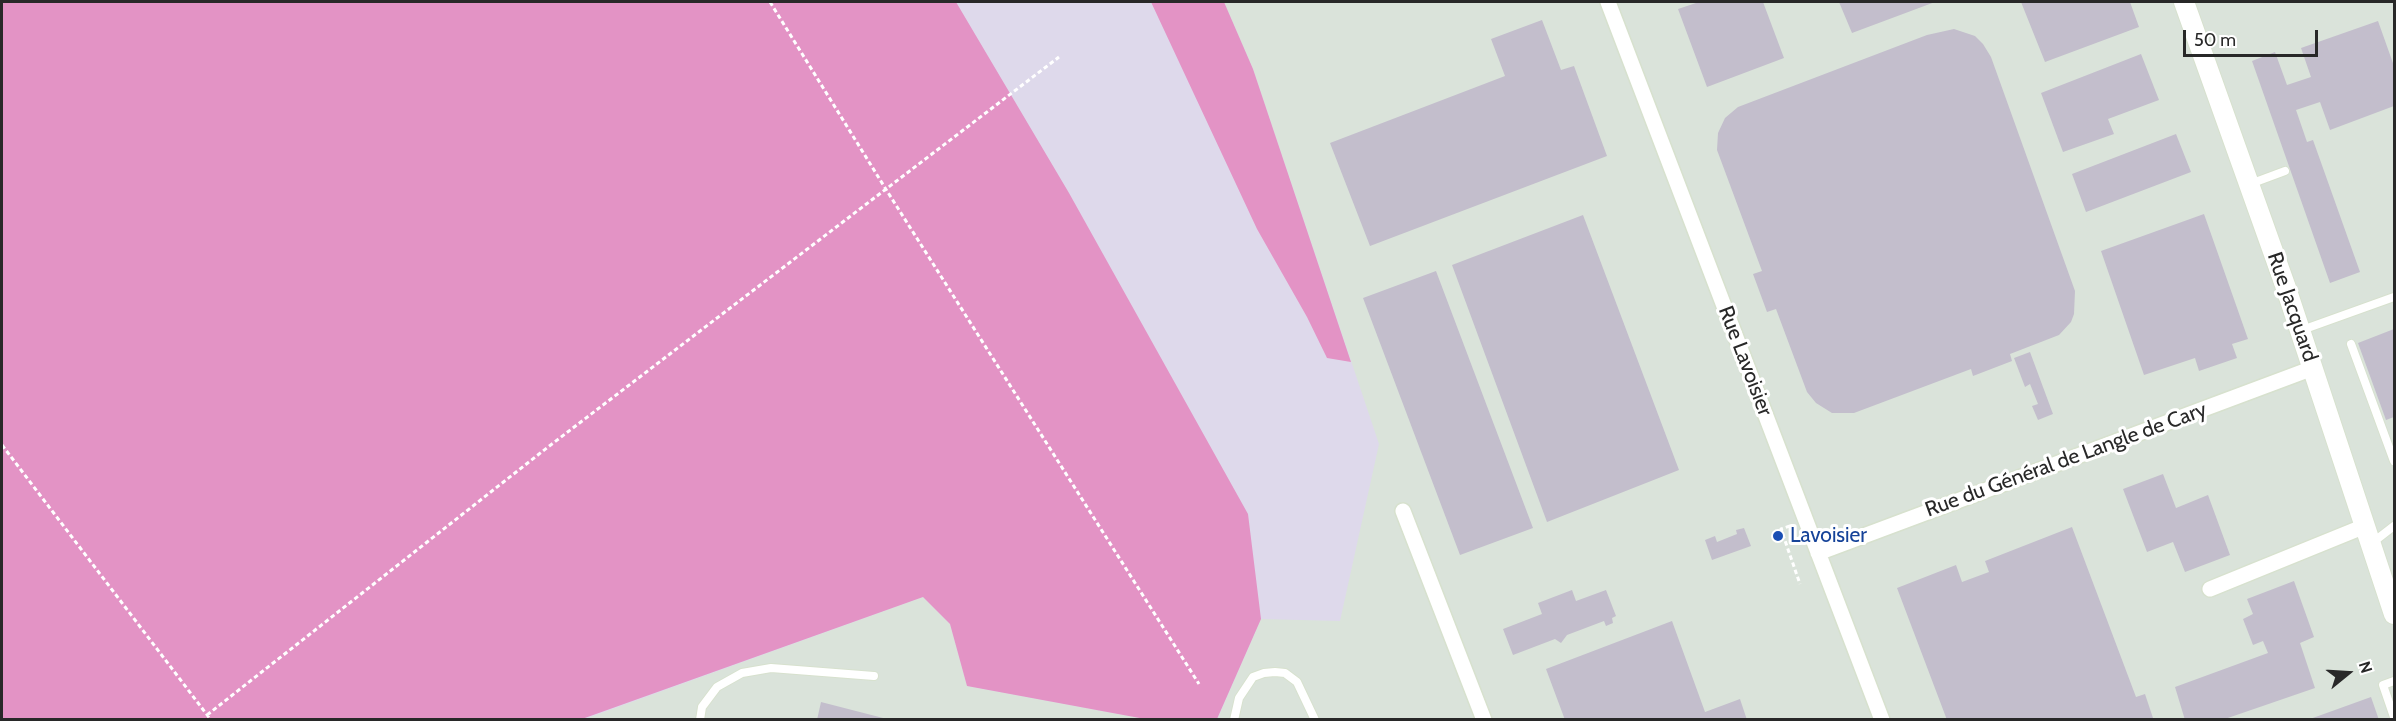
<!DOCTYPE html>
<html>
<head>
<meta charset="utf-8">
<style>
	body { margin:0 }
	#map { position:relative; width:2396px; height:721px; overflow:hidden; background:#ded9eb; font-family:Cabin,sans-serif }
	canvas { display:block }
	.frame { position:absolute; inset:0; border:3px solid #282828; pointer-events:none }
	.north { position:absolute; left:2318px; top:643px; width:60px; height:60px; -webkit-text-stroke:4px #fff; paint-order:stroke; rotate:72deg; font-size:16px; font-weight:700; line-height:24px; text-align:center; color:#282828 }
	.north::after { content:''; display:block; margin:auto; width:21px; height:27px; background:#282828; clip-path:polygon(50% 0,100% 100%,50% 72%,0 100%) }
	.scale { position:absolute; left:2183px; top:30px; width:135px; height:27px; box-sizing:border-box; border:3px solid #282828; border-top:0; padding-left:8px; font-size:18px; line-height:21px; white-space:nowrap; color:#282828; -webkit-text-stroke:4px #fff; paint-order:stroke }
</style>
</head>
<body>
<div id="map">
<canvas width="2396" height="721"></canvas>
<div class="frame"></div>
<div class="north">N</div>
<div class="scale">50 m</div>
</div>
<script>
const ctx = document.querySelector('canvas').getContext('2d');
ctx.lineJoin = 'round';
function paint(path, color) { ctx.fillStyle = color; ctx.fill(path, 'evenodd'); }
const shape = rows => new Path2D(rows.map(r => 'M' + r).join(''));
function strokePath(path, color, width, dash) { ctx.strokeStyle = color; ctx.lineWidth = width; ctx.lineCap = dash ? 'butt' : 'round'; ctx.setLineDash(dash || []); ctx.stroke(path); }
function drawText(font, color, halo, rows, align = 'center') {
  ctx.font = font + ' Cabin,sans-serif'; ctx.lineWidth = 6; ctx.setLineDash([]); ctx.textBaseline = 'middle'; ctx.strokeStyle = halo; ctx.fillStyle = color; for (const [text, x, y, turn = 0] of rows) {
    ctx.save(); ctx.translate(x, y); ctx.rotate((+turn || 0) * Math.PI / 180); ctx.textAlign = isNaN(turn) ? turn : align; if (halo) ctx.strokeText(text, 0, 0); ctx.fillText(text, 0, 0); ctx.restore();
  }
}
const industrial = shape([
	[1224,2,2394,2,2394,719,1217,720,1261,619,1340,621,1379,444,1253,69],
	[923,597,950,624,967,686,1145,719,582,720]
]);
const green = shape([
	[2,2,956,2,1069,193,1248,514,1261,619,1217,719,1145,719,967,686,950,624,923,597,582,719,2,719],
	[1151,2,1224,2,1253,69,1351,362,1327,358,1307,317,1257,229]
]);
const building = shape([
	[1699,2,1763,2,1784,58,1707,87,1678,9],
	[1839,2,1935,2,1852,33],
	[2021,2,2130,2,2139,27,2045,62],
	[1542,20,1561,70,1574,66,1607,156,1370,246,1330,143,1505,76,1491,39],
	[2378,21,2394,66,2394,106,2330,130,2320,102,2296,110,2307,142,2313,140,2360,272,2330,283,2252,61,2275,52,2287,85,2311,77,2301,48],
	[1954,29,1975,36,1983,44,1991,57,2075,291,2074,314,2071,322,2059,335,2010,354,2012,361,1973,376,1971,369,1854,413,1832,413,1816,403,1807,392,1776,309,1767,312,1753,274,1762,271,1717,150,1718,133,1725,118,1738,107,1927,35],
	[2141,54,2159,100,2108,119,2114,134,2063,152,2041,93],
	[2176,134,2191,172,2086,212,2072,174],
	[2204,214,2248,339,2232,344,2237,358,2199,371,2195,358,2144,375,2101,251],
	[1583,215,1679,470,1547,522,1452,265],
	[1436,271,1533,528,1460,555,1363,298],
	[2394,329,2394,417,2386,420,2358,343],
	[2030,352,2053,414,2038,420,2032,406,2038,404,2030,384,2025,387,2014,358],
	[2163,474,2176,508,2208,495,2230,555,2185,572,2173,542,2147,552,2123,489],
	[2072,527,2136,697,2145,694,2153,718,2148,720,1947,720,1897,588,1956,565,1962,582,1989,572,1985,561],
	[1744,528,1751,546,1712,560,1705,540,1715,536,1717,542,1737,534,1736,530],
	[2294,581,2314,637,2300,643,2315,688,2222,720,2185,720,2175,687,2268,653,2263,641,2253,645,2243,619,2253,614,2247,599],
	[1572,590,1576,601,1606,590,1616,616,1612,618,1613,623,1606,626,1604,621,1567,635,1561,643,1555,639,1513,655,1503,629,1542,614,1538,603],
	[1672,621,1705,712,1740,699,1747,720,1565,720,1546,669],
	[2371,697,2379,720,2310,720,2310,719],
	[821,702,887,719,887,720,817,720]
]);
const path = shape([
	[770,2,887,191,1199,684],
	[2,445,211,720],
	[1790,526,1781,529,1800,584],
	[207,715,548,447,1059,57]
]);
const service = shape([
	[2250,184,2285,171],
	[2302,330,2394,297],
	[2351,344,2394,461],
	[2372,543,2394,526],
	[2394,681,2383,685,2394,717],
	[700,720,702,707,717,687,742,673,771,668,874,676],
	[1234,720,1239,698,1253,677,1264,673,1275,672,1285,673,1297,682,1315,720]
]);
const minor = shape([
	[1608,2,1882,720],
	[1403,511,1484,720],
	[1818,553,2313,368],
	[2210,589,2365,526]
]);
const tertiary = shape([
	[2184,2,2285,285,2394,614]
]);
const markers = [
	[1778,536,6,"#1a4fb4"]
];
const streetNames = [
	["Rue Jacquard",2292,307,71],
	["Rue Lavoisier",1745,361,69],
	["Rue du Général de Langle de Cary",2066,460,-20]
];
const transitNames = [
	["Lavoisier",1790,536]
];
paint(industrial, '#dae3da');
paint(green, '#e393c5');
paint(building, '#c3becc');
strokePath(service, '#d7e1ce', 10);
strokePath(minor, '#d7e1ce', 18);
strokePath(tertiary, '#d7e1ce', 22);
strokePath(path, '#fff', 3, [4.5, 3]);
strokePath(service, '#fff', 8);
strokePath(minor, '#fff', 15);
strokePath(tertiary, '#fff', 20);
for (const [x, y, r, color] of markers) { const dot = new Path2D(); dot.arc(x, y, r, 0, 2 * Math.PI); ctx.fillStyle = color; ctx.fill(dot); strokePath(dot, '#fff', 2); }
drawText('21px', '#282828', '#fff', streetNames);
drawText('21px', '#164399', '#fff', transitNames, 'left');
</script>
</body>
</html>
